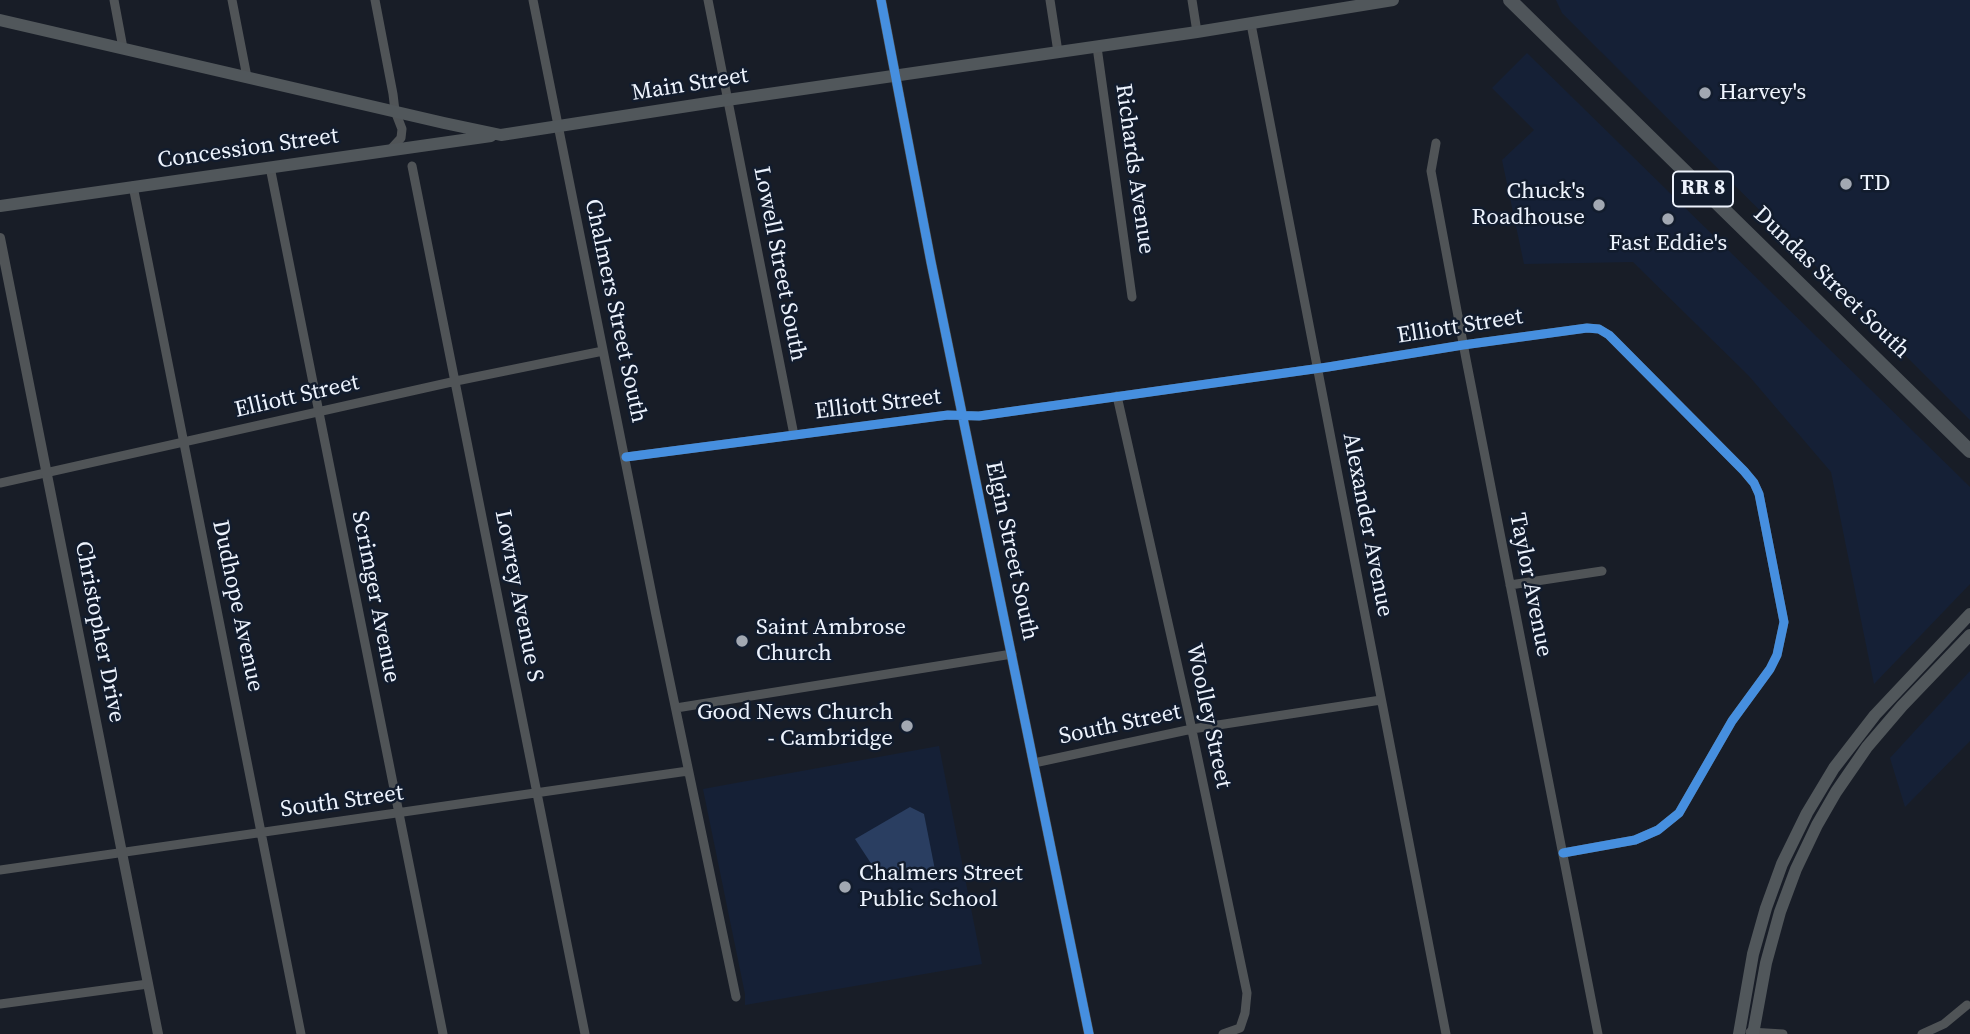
<!DOCTYPE html>
<html>
<head>
<meta charset="utf-8">
<style>
	body { margin:0 }
	canvas { display:block; background:#181d27 }
</style>
</head>
<body>
<canvas width="1970" height="1034"></canvas>
<script>
const ctx = document.querySelector('canvas').getContext('2d');
ctx.lineJoin = 'round';
function paint(path, color) { ctx.fillStyle = color; ctx.fill(path, 'evenodd'); }
const shape = rows => new Path2D(rows.map(r => 'M' + r).join(''));
function strokePath(path, color, width, dash) { ctx.strokeStyle = color; ctx.lineWidth = width; ctx.lineCap = dash ? 'butt' : 'round'; ctx.setLineDash(dash || []); ctx.stroke(path); }
function drawText(font, color, halo, rows, align = 'center') {
  ctx.font = font + ' "Source Serif 4",serif'; ctx.lineWidth = 5; ctx.setLineDash([]); ctx.textBaseline = 'middle'; ctx.strokeStyle = halo; ctx.fillStyle = color; for (const [text, x, y, turn = 0] of rows) {
    ctx.save(); ctx.translate(x, y); ctx.rotate((+turn || 0) * Math.PI / 180); ctx.textAlign = isNaN(turn) ? turn : align; if (halo) ctx.strokeText(text, 0, 0); ctx.fillText(text, 0, 0); ctx.restore();
  }
}
const built = shape([
	[1556,0,1970,0,1970,420,1562,13],
	[1527,53,1970,487,1970,584,1874,684,1831,472,1749,376,1633,262,1524,264,1502,160,1534,130,1492,88],
	[1970,671,1970,741,1905,807,1890,758],
	[939,746,982,964,745,1005,745,994,703,789]
]);
const green = shape([
	[910,807,924,814,935,870,906,881,878,874,855,839]
]);
const minor = shape([
	[114,0,123,48],
	[232,0,247,77],
	[375,0,393,94,395,111,402,129,401,138,390,150],
	[533,0,656,615,736,997],
	[708,0,794,435],
	[1050,0,1058,52],
	[1192,0,1197,32],
	[1251,24,1446,1034],
	[1097,47,1132,297],
	[1436,143,1431,171,1466,359,1598,1034],
	[412,166,585,1034],
	[270,167,443,1034],
	[133,186,301,1034],
	[1117,396,1189,716,1247,993,1245,1013,1240,1028,1223,1034],
	[626,457,948,415,979,416,1328,367,1463,345,1587,328,1599,329,1609,335,1744,471,1754,483,1759,494,1784,622,1777,655,1770,669,1732,721,1679,813,1658,830,1635,840,1563,853],
	[0,483,456,381,603,351],
	[1510,585,1602,571],
	[676,708,1012,654],
	[1034,763,1192,729,1381,700],
	[0,870,688,771],
	[0,1004,148,984],
	[1750,1032,1783,1034],
	[1922,1034,1944,1024,1967,1005]
]);
const tertiary = shape([
	[881,0,931,262,1089,1034],
	[0,238,158,1034]
]);
const secondary = shape([
	[0,20,444,123,501,135,727,100,1197,32,1393,0],
	[0,206,491,136],
	[1739,1034,1753,954,1766,908,1782,864,1807,813,1834,768,1875,715,1970,614],
	[1753,1034,1766,963,1780,912,1796,869,1817,825,1836,792,1867,747,1902,706,1970,635]
]);
const primary = shape([
	[1510,0,1970,451]
]);
const cycleway = shape([
	[881,0,931,262,1089,1034],
	[626,457,948,415,979,416,1328,367,1463,345,1587,328,1599,329,1609,335,1744,471,1754,483,1759,494,1784,622,1777,655,1770,669,1732,721,1679,813,1658,830,1635,840,1563,853]
]);
const markers = [
	[1705,93,7,"#a2a8b2"],
	[1846,184,7,"#a2a8b2"],
	[1599,205,7,"#a2a8b2"],
	[1668,219,7,"#a2a8b2"],
	[742,641,7,"#a2a8b2"],
	[907,726,7,"#a2a8b2"],
	[845,887,7,"#a2a8b2"]
];
const shields = [
	[1703,189,60]
];
const shieldNames = [
	["RR 8",1703,189]
];
const streetNames = [
	["Main Street",690,85,-9],
	["Concession Street",248,149,-8],
	["Richards Avenue",1134,169,82],
	["Lowell Street South",779,264,79],
	["Dundas Street South",1831,283,44],
	["Chalmers Street South",615,311,78],
	["Elliott Street",1460,327,-9],
	["Elliott Street",297,397,-13],
	["Elliott Street",878,405,-7],
	["Alexander Avenue",1367,525,79],
	["Elgin Street South",1011,551,78],
	["Taylor Avenue",1530,585,79],
	["Lowrey Avenue S",518,596,79],
	["Scrimger Avenue",375,597,79],
	["Dudhope Avenue",237,606,78],
	["Christopher Drive",99,632,79],
	["Woolley Street",1208,716,78],
	["South Street",1120,725,-12],
	["South Street",342,802,-8]
];
const poiNames = [
	["Harvey's",1719,93],
	["TD",1860,184],
	["Chuck's",1585,192,"right"],
	["Roadhouse",1585,218,"right"],
	["Fast Eddie's",1668,244,"center"],
	["Saint Ambrose",756,628],
	["Church",756,654],
	["Good News Church",893,713,"right"],
	["- Cambridge",893,739,"right"],
	["Chalmers Street",859,874],
	["Public School",859,900]
];
paint(built, '#152036');
paint(green, '#2a3e61');
strokePath(minor, '#505457', 9);
strokePath(tertiary, '#505457', 10);
strokePath(secondary, '#51575b', 12);
strokePath(primary, '#4f555a', 14);
strokePath(cycleway, '#468fdf', 9);
for (const [x, y, r, color] of markers) { const dot = new Path2D(); dot.arc(x, y, r, 0, 2 * Math.PI); ctx.fillStyle = color; ctx.fill(dot); strokePath(dot, '#121c2d', 2.5); }
for (const [x, y, w] of shields) { const box = new Path2D(); box.roundRect(x - w / 2, y - 17.5, w, 35, 5); ctx.fillStyle = '#121c2d'; ctx.fill(box); strokePath(box, '#edf3fd', 2); }
drawText('bold 21px', '#edf3fd', null, shieldNames);
drawText('23px', '#edf3fd', '#121c2d', streetNames);
drawText('23px', '#edf3fd', '#121c2d', poiNames, 'left');
</script>
</body>
</html>
